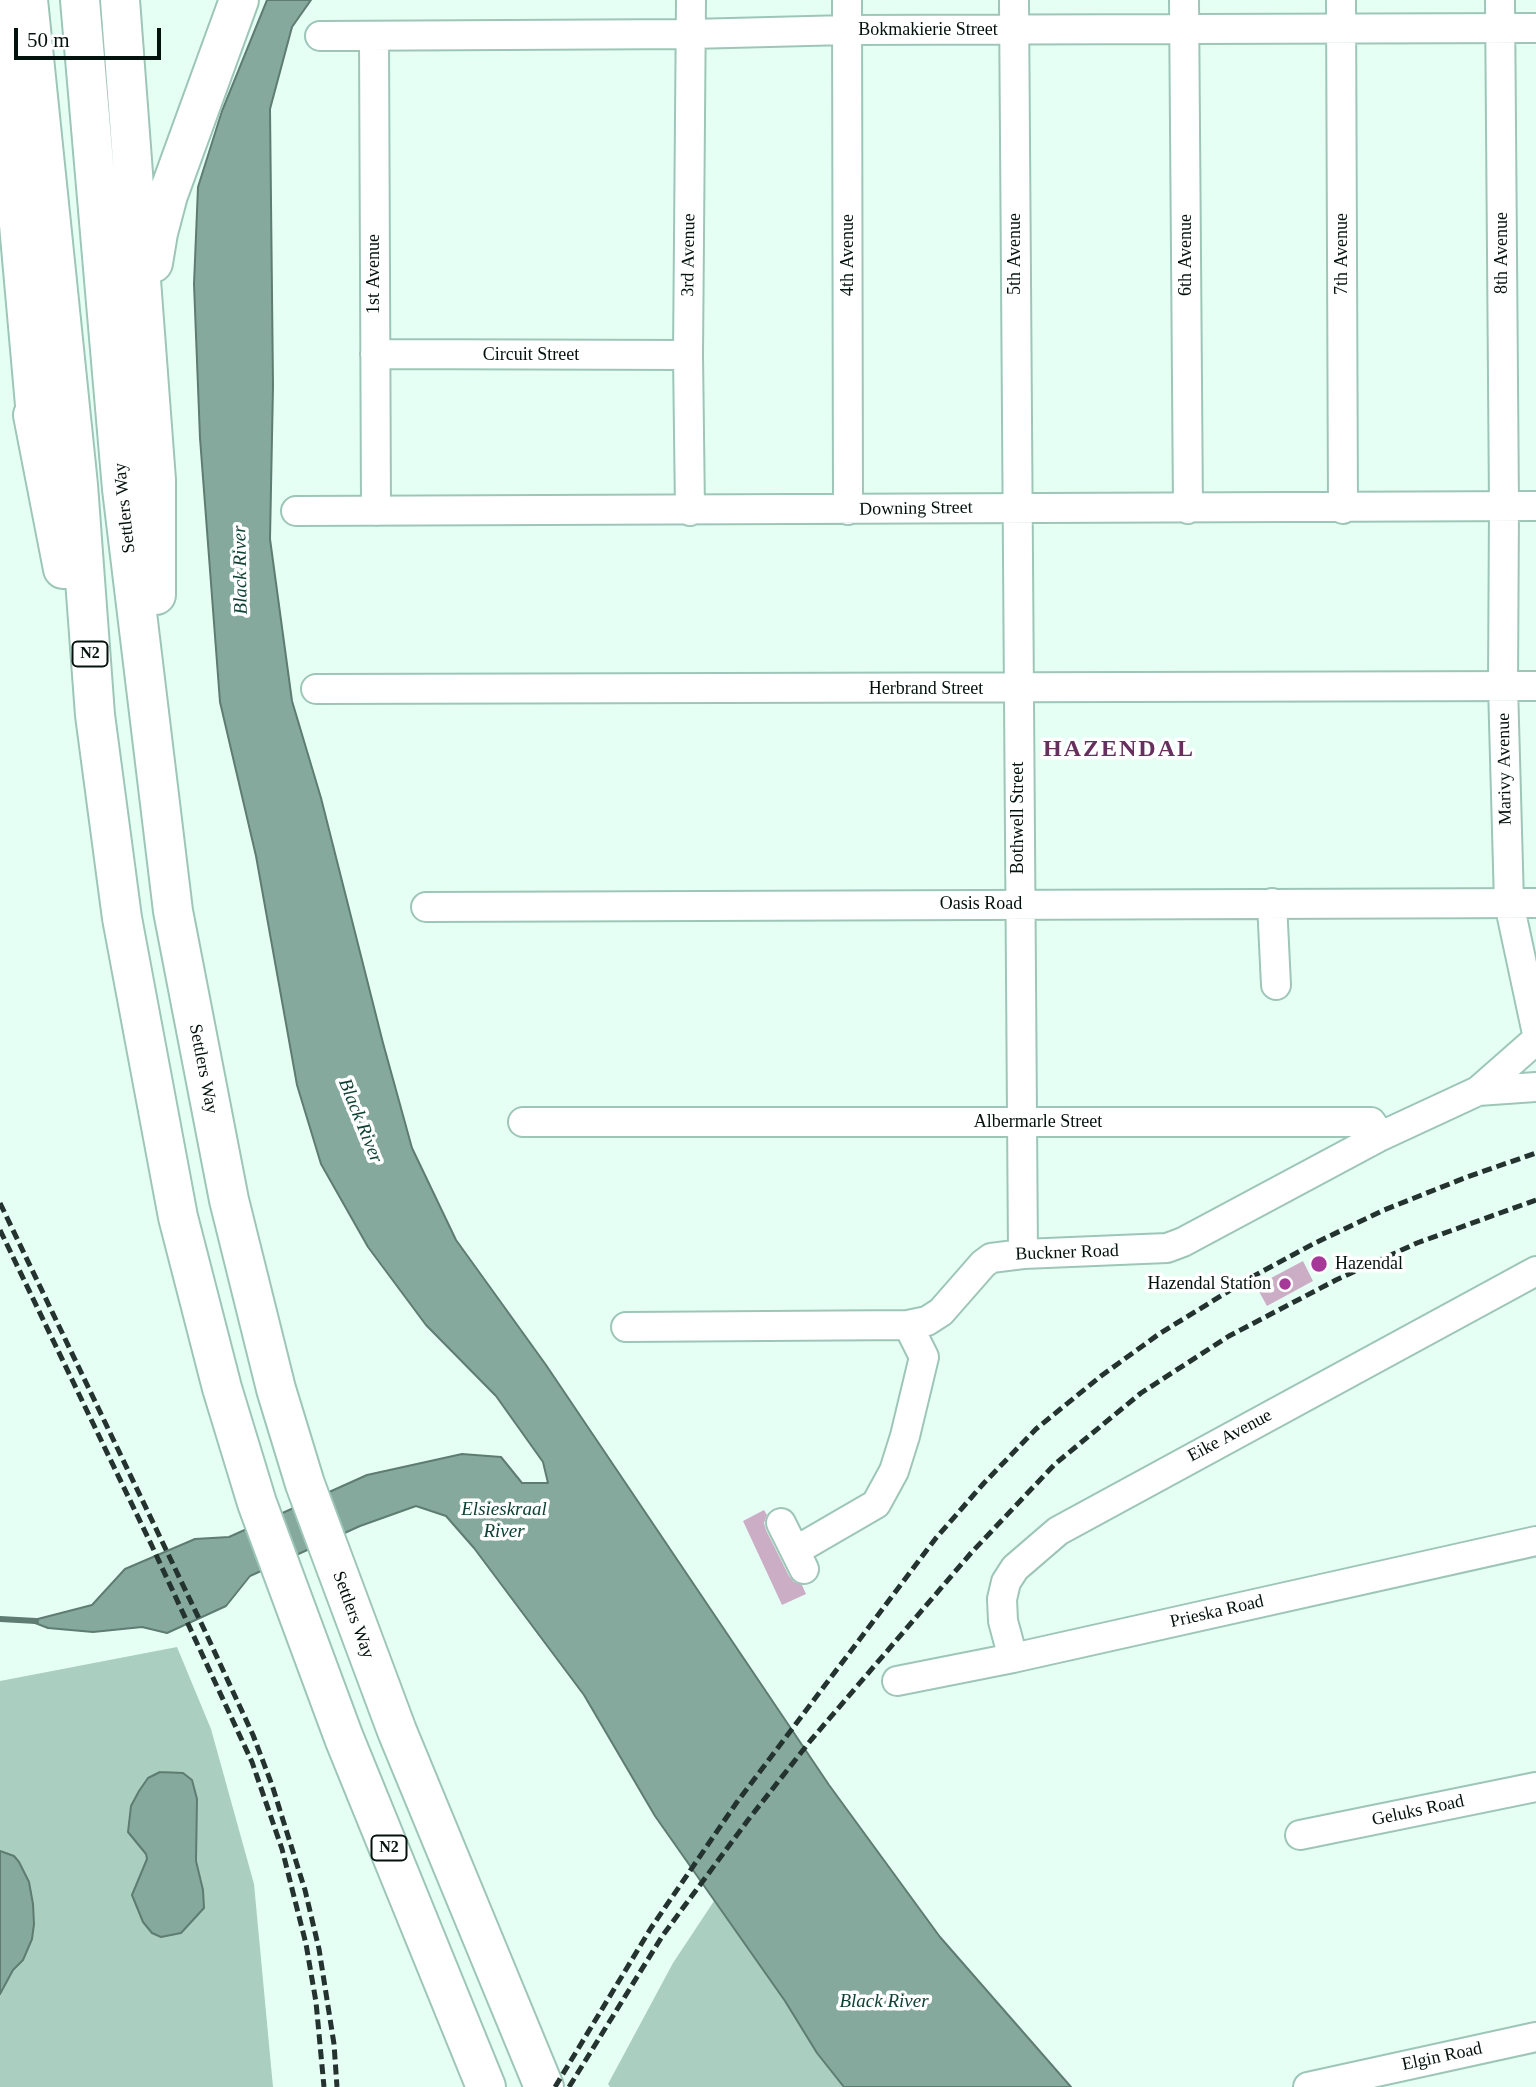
<!DOCTYPE html>
<html>
<head>
<meta charset="utf-8">
<style>
	body { margin:0 }
	#map { position:relative; width:1536px; height:2087px; overflow:hidden; background:#e6fff5; font-family:"Times New Roman",serif }
	canvas { display:block }
	.scale { position:absolute; left:14px; top:28px; width:147px; height:32px; box-sizing:border-box; border:4px solid #04120e; border-top:0; padding-left:9px; font-size:21px; line-height:24px; white-space:nowrap; color:#04120e; -webkit-text-stroke:5px #fff; paint-order:stroke }
</style>
</head>
<body>
<div id="map">
<canvas width="1536" height="2087"></canvas>
<div class="scale">50 m</div>
</div>
<script>
const ctx = document.querySelector('canvas').getContext('2d');
ctx.lineJoin = 'round';
function paint(path, color) { ctx.fillStyle = color; ctx.fill(path, 'evenodd'); }
const shape = rows => new Path2D(rows.map(r => 'M' + r).join(''));
function strokePath(path, color, width, dash) { ctx.strokeStyle = color; ctx.lineWidth = width; ctx.lineCap = dash ? 'butt' : 'round'; ctx.setLineDash(dash || []); ctx.stroke(path); }
function drawText(font, color, halo, rows, align = 'center') {
  ctx.font = font + ' "Times New Roman",serif'; ctx.lineWidth = 7; ctx.setLineDash([]); ctx.textBaseline = 'middle'; ctx.strokeStyle = halo; ctx.fillStyle = color; for (const [text, x, y, turn = 0] of rows) {
    ctx.save(); ctx.translate(x, y); ctx.rotate((+turn || 0) * Math.PI / 180); ctx.textAlign = isNaN(turn) ? turn : align; if (halo) ctx.strokeText(text, 0, 0); ctx.fillText(text, 0, 0); ctx.restore();
  }
}
const green = shape([
	[177,1647,211,1729,254,1884,273,2087,0,2087,0,1681],
	[714,1901,785,2001,817,2053,844,2087,610,2087,608,2084,673,1963]
]);
const water = shape([
	[267,0,311,0,292,27,270,109,273,386,270,539,292,701,321,798,383,1043,412,1148,456,1240,546,1365,829,1785,940,1937,1071,2087,844,2087,817,2053,785,2001,655,1816,584,1695,474,1548,446,1516,416,1506,360,1526,250,1576,226,1606,167,1633,142,1627,93,1632,48,1628,30,1621,92,1605,125,1569,195,1539,229,1537,367,1475,462,1454,501,1457,522,1483,548,1483,543,1462,496,1396,426,1325,368,1247,321,1164,297,1085,256,856,220,702,200,438,194,284,198,187,222,111,267,0],
	[160,1772,183,1773,192,1780,197,1799,196,1861,203,1890,204,1908,181,1933,161,1937,152,1933,143,1922,132,1895,147,1859,146,1854,128,1832,131,1806,139,1791,148,1778,160,1772],
	[0,1851,14,1856,19,1862,29,1882,33,1904,34,1924,32,1939,23,1960,13,1970,0,1994,0,1851]
]);
const stream = shape([
	[0,1619,36,1621]
]);
const building = shape([
	[1303,1261,1313,1281,1267,1306,1256,1286],
	[764,1510,767,1515,764,1523,766,1530,789,1576,794,1582,802,1585,806,1594,782,1605,743,1521]
]);
const minor = shape([
	[847,0,848,510],
	[1014,0,1023,1254],
	[1184,0,1188,509],
	[1341,0,1343,509],
	[1500,0,1504,506,1503,686,1509,903,1536,1029],
	[320,36,691,34,847,30,1536,28],
	[374,37,376,511],
	[375,354,688,355],
	[296,511,1536,506],
	[690,511,688,355,691,0],
	[316,689,1536,686],
	[1272,903,1276,985],
	[426,907,1536,903],
	[1478,1091,1536,1040],
	[523,1122,1371,1122,1381,1136],
	[626,1327,908,1325,927,1321,941,1312,983,1264,991,1258,1023,1254,1167,1248,1183,1242,1381,1136,1478,1091,1536,1087],
	[781,1523,804,1569],
	[795,1551,876,1504,894,1471,905,1436,924,1357,908,1325],
	[1013,1658,1003,1621,1002,1599,1006,1582,1015,1568,1058,1531,1536,1271],
	[897,1681,1013,1658,1536,1541],
	[1300,1835,1536,1787],
	[1308,2087,1536,2037]
]);
const highway = shape([
	[28,0,78,485,95,715,122,918,178,1217,222,1388,257,1503,344,1738,486,2087],
	[80,0,122,489,173,911,229,1200,276,1389,305,1484,397,1731,544,2087],
	[120,0,156,480,156,595],
	[0,10,38,439],
	[153,263,158,233,168,195,239,0],
	[33,415,63,569]
]);
const rail = shape([
	[0,1203,204,1629,253,1735,272,1785,305,1890,319,1949,334,2044,337,2087],
	[0,1230,152,1546,252,1762,282,1849,306,1944,316,2002,324,2087],
	[555,2087,651,1928,737,1802,936,1538,984,1483,1036,1429,1101,1376,1159,1334,1250,1278,1313,1244,1384,1210,1467,1177,1536,1153],
	[569,2087,663,1935,748,1820,811,1740,971,1553,1055,1464,1141,1393,1229,1336,1336,1280,1417,1243,1536,1200]
]);
const markers = [
	[1319,1264,9,"#a63998"],
	[1285,1284,7,"#a63998"]
];
const shields = [
	[90,654,35],
	[389,1848,35]
];
const shieldNames = [
	["N2",90,654],
	["N2",389,1848]
];
const streetNames = [
	["Bokmakierie Street",928,30],
	["8th Avenue",1502,253,-90],
	["5th Avenue",1015,254,-90],
	["7th Avenue",1342,254,-90],
	["3rd Avenue",689,255,-89],
	["4th Avenue",848,255,-90],
	["6th Avenue",1186,255,-90],
	["1st Avenue",374,274,-90],
	["Circuit Street",531,355],
	["Settlers Way",125,508,-96],
	["Downing Street",916,509,-1],
	["Herbrand Street",926,689],
	["Marivy Avenue",1505,769,-91],
	["Bothwell Street",1018,818,-90],
	["Oasis Road",981,904],
	["Settlers Way",203,1069,79],
	["Albermarle Street",1038,1122],
	["Buckner Road",1067,1253,-2],
	["Eike Avenue",1230,1436,-28],
	["Prieska Road",1217,1612,-13],
	["Settlers Way",353,1615,70],
	["Geluks Road",1418,1811,-12],
	["Elgin Road",1442,2057,-12]
];
const poiNames = [
	["Hazendal",1335,1264],
	["Hazendal Station",1271,1284,"right"]
];
const waterNames = [
	["Black River",241,570,-91],
	["Black River",360,1121,68],
	["Elsieskraal",504,1510],
	["River",504,1532],
	["Black River",884,2002]
];
const districtNames = [
	["HAZENDAL",1119,750]
];
paint(green, '#aacfc1');
paint(water, '#85aa9d');
strokePath(water, '#5e7c72', 2);
strokePath(stream, '#5e7c72', 6);
paint(building, '#cbaec5');
strokePath(minor, '#9ec6b8', 32);
strokePath(highway, '#9ec6b8', 42);
strokePath(minor, '#fff', 28);
strokePath(highway, '#fff', 38);
strokePath(rail, '#24332f', 5, [10, 5]);
for (const [x, y, r, color] of markers) { const dot = new Path2D(); dot.arc(x, y, r, 0, 2 * Math.PI); ctx.fillStyle = color; ctx.fill(dot); strokePath(dot, '#fff', 2.5); }
for (const [x, y, w] of shields) { const box = new Path2D(); box.roundRect(x - w / 2, y - 12.5, w, 25, 5); ctx.fillStyle = '#fff'; ctx.fill(box); strokePath(box, '#04120e', 2); }
drawText('bold 16px', '#04120e', null, shieldNames);
drawText('18px', '#04120e', '#fff', streetNames);
drawText('18px', '#04120e', '#fff', poiNames, 'left');
drawText('italic 19px', '#0d4234', '#fff', waterNames);
ctx.letterSpacing = '2px';
drawText('bold 24px', '#66305e', '#fff', districtNames);
ctx.letterSpacing = '0px';
</script>
</body>
</html>
